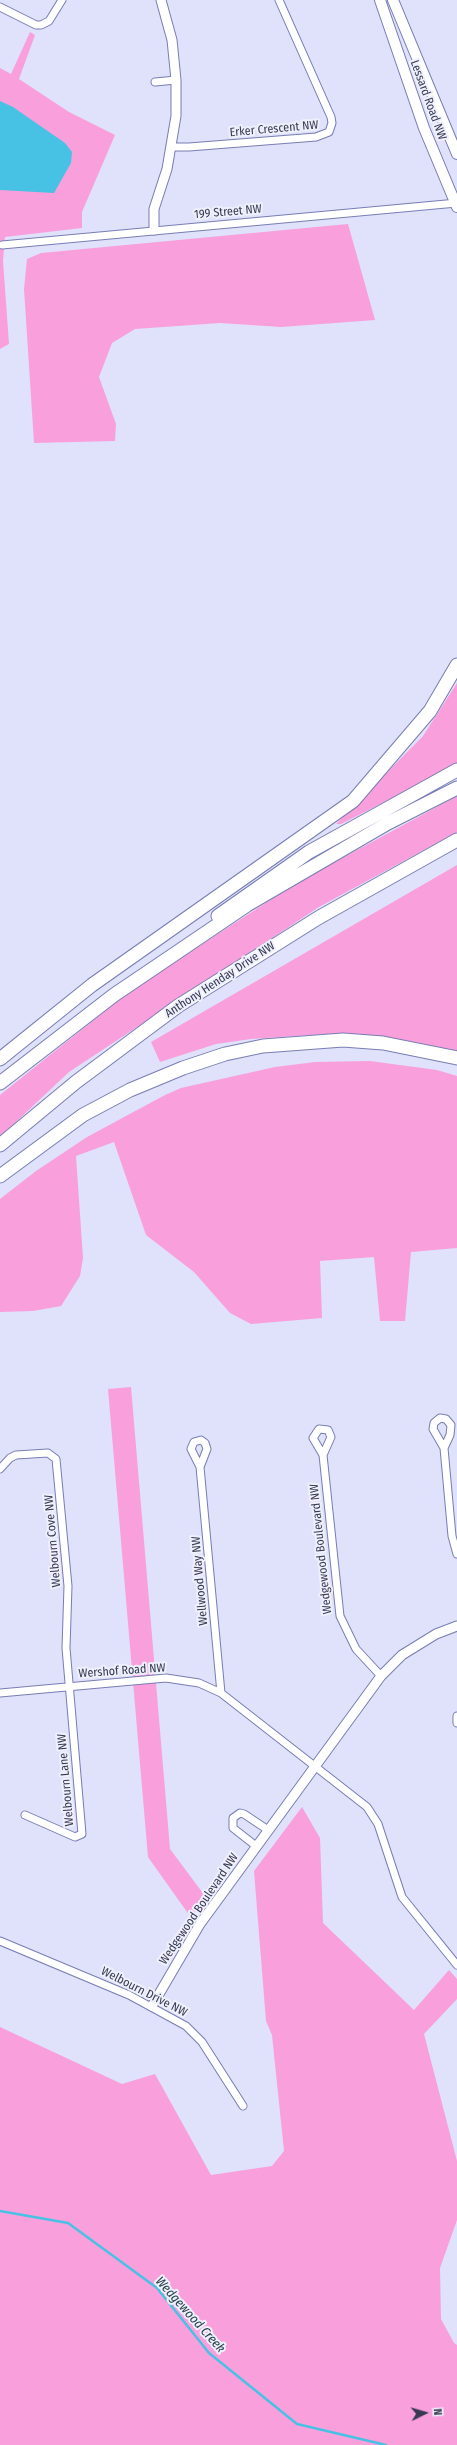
<!DOCTYPE html>
<html>
<head>
<meta charset="utf-8">
<style>
	body { margin:0 }
	#map { position:relative; width:457px; height:2445px; overflow:hidden; background:#dfe2fa; font-family:"Fira Sans Condensed",sans-serif }
	canvas { display:block }
	.north { position:absolute; left:405px; top:2393px; width:40px; height:40px; -webkit-text-stroke:3px #eef0fc; paint-order:stroke; rotate:85deg; font-size:11px; font-weight:700; line-height:16px; text-align:center; color:#373a52 }
	.north::after { content:''; display:block; margin:auto; width:14px; height:18px; background:#373a52; clip-path:polygon(50% 0,100% 100%,50% 72%,0 100%) }
</style>
</head>
<body>
<div id="map">
<canvas width="457" height="2445"></canvas>
<div class="north">N</div>
</div>
<script>
const ctx = document.querySelector('canvas').getContext('2d');
ctx.lineJoin = 'round';
function paint(path, color) { ctx.fillStyle = color; ctx.fill(path, 'evenodd'); }
const shape = rows => new Path2D(rows.map(r => 'M' + r).join(''));
function strokePath(path, color, width, dash) { ctx.strokeStyle = color; ctx.lineWidth = width; ctx.lineCap = dash ? 'butt' : 'round'; ctx.setLineDash(dash || []); ctx.stroke(path); }
function drawText(font, color, halo, rows, align = 'center') {
  ctx.font = font + ' "Fira Sans Condensed",sans-serif'; ctx.lineWidth = 4; ctx.setLineDash([]); ctx.textBaseline = 'middle'; ctx.strokeStyle = halo; ctx.fillStyle = color; for (const [text, x, y, turn = 0] of rows) {
    ctx.save(); ctx.translate(x, y); ctx.rotate((+turn || 0) * Math.PI / 180); ctx.textAlign = isNaN(turn) ? turn : align; if (halo) ctx.strokeText(text, 0, 0); ctx.fillText(text, 0, 0); ctx.restore();
  }
}
const green = shape([
	[30,32,35,35,19,79,69,112,115,135,82,212,82,228,5,237,3,261,9,344,0,349,0,68,11,74],
	[348,224,375,320,281,327,220,323,135,329,112,343,99,377,116,424,115,441,34,443,24,289,27,259,41,253],
	[457,683,457,765,341,824,336,824,423,736],
	[457,796,457,832,319,907,69,1072,0,1137,0,1095,130,991,298,882],
	[457,865,457,1053,333,1034,311,1035,251,1039,216,1044,160,1062,151,1042],
	[370,1061,437,1070,457,1076,457,1248,411,1252,405,1321,380,1321,374,1257,320,1261,322,1318,251,1324,230,1313,194,1272,146,1235,114,1142,76,1156,83,1258,80,1276,61,1306,33,1311,0,1312,0,1199,36,1171,87,1137,165,1095,181,1088,275,1067,315,1062],
	[131,1387,170,1849,205,1896,192,1919,148,1857,108,1389],
	[302,1807,320,1838,323,1923,414,2010,449,1970,457,1979,457,1999,424,2034,457,2161,457,2220,440,2268,441,2319,454,2343,457,2345,457,2445,0,2445,0,2027,122,2084,155,2074,211,2175,272,2166,284,2151,272,2035,266,2021,254,1871]
]);
const water = shape([
	[0,101,13,107,65,143,72,152,71,163,54,193,0,190]
]);
const stream = shape([
	[0,2211,68,2223,157,2288,209,2353,297,2424,386,2445]
]);
const minor = shape([
	[0,7,36,25,41,25,49,21,62,0],
	[155,82,176,80],
	[172,147,189,147,316,137,329,132,332,123,331,117,279,0],
	[2,245,457,203],
	[444,1448,433,1429,434,1423,440,1418,446,1419,451,1425,450,1435,444,1448,452,1536,457,1554],
	[323,1455,313,1438,319,1429,328,1430,331,1437,323,1455,340,1616,356,1649,381,1676],
	[200,1467,191,1449,194,1442,201,1440,205,1443,207,1449,200,1467,221,1693],
	[0,1469,10,1458,16,1455,48,1453,56,1459,68,1586,66,1648,82,1834,75,1837,25,1815],
	[0,1693,166,1678,199,1683,221,1693,367,1807,378,1824,402,1897,457,1965],
	[457,1716,457,1723],
	[256,1846,233,1828,233,1818,240,1813,244,1814,268,1830],
	[0,1941,129,1995,186,2026,202,2042,243,2106]
]);
const tertiary = shape([
	[154,230,154,209,167,169,176,116,176,80,172,40,161,0],
	[152,2006,200,1924,381,1676,402,1655,436,1634,457,1626]
]);
const secondary = shape([
	[380,0,424,128,457,207],
	[393,0,457,154]
]);
const motorway = shape([
	[218,916,309,852,457,770],
	[0,1059,92,985,353,801,430,711,457,665],
	[0,1083,114,995,247,905,388,823,457,788],
	[0,1145,76,1082,178,1006,318,918,457,840],
	[0,1176,83,1115,130,1090,183,1068,225,1054,263,1046,343,1040,383,1043,457,1058]
]);
const streetNames = [
	["Lessard Road NW",428,100,70],
	["Erker Crescent NW",274,129,-5],
	["199 Street NW",228,212,-5],
	["Anthony Henday Drive NW",220,980,-33],
	["Welbourn Cove NW",53,1541,-95],
	["Wedgewood Boulevard NW",321,1549,-96],
	["Wellwood Way NW",200,1581,-95],
	["Wershof Road NW",122,1671,-4],
	["Welbourn Lane NW",66,1780,-95],
	["Wedgewood Boulevard NW",199,1909,-56],
	["Welbourn Drive NW",144,1992,27]
];
const waterNames = [
	["Wedgewood Creek",190,2315,48]
];
paint(green, '#f99fdc');
paint(water, '#47c2e4');
strokePath(stream, '#47c2e4', 2.5);
strokePath(minor, '#787db4', 9);
strokePath(tertiary, '#787db4', 11);
strokePath(secondary, '#787db4', 12);
strokePath(motorway, '#787db4', 15);
strokePath(minor, '#fff', 7);
strokePath(tertiary, '#fff', 9);
strokePath(secondary, '#fff', 10);
strokePath(motorway, '#fff', 13);
drawText('12px', '#373a52', '#eef0fc', streetNames);
drawText('italic 13px', '#243f47', '#eef0fc', waterNames);
</script>
</body>
</html>
